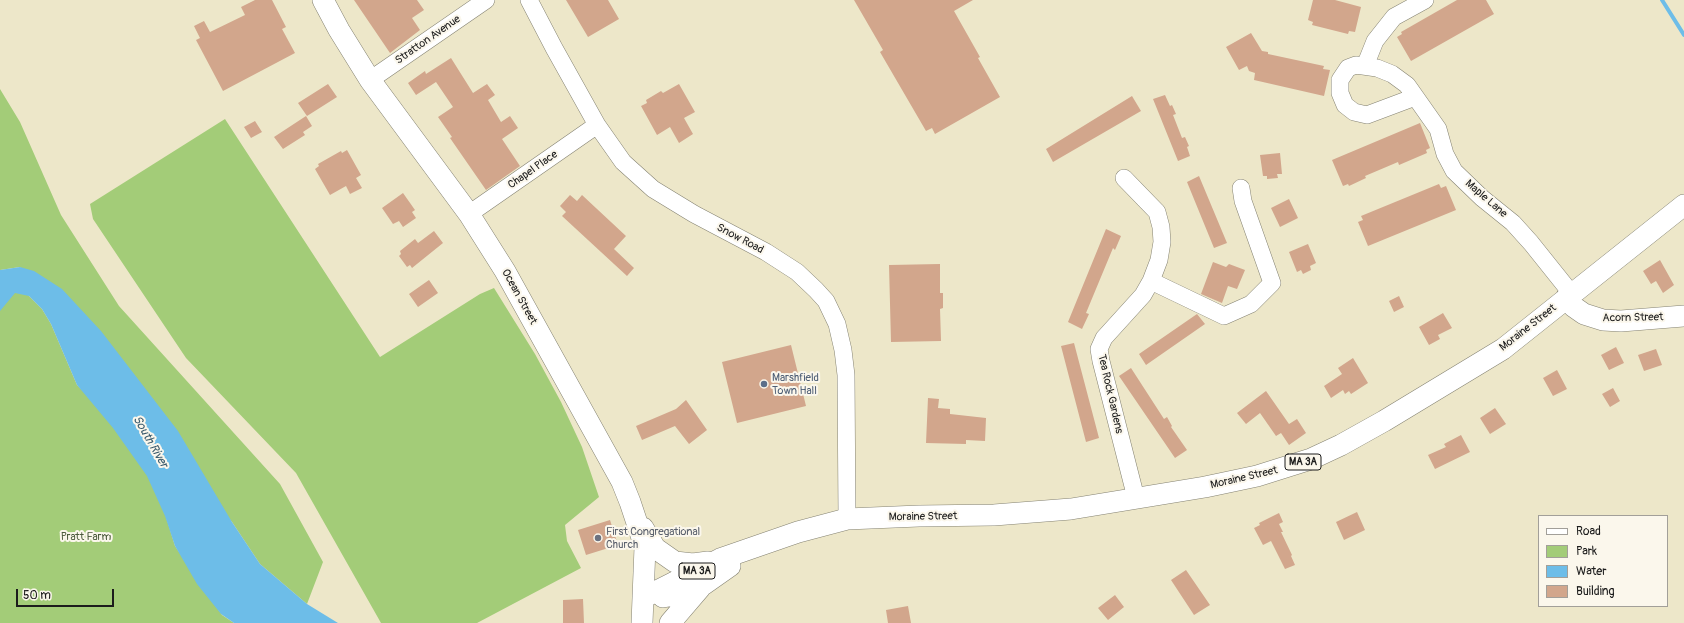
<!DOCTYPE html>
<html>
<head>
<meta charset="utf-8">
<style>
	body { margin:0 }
	#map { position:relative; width:1684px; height:623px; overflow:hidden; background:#ede7c9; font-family:Pangolin,sans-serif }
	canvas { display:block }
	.legend { position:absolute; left:1538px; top:515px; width:130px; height:92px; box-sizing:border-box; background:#fbf7ec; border:1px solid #a29f99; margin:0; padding:5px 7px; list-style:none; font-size:12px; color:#1c1c1c }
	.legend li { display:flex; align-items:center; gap:8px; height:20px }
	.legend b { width:20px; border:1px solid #a29f99 }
	.scale { position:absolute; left:16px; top:589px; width:98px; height:18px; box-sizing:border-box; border:2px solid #1c1c1c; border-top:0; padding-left:5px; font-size:12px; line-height:14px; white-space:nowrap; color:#1c1c1c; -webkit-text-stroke:3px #fbf7ec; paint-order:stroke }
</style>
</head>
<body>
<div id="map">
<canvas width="1684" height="623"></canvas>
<ul class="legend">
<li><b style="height:5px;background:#fff"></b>Road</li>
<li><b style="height:11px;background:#a3cc78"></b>Park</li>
<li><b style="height:11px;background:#6dbde8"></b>Water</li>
<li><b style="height:11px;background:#d2a68c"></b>Building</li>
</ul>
<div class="scale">50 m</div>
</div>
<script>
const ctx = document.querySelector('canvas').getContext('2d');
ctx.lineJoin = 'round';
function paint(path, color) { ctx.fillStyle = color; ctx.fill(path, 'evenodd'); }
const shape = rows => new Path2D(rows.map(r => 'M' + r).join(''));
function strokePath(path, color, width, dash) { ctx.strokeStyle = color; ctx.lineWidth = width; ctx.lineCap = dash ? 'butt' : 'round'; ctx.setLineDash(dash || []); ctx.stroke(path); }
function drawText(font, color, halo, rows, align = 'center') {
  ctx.font = font + ' Pangolin,sans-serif'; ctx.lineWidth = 4; ctx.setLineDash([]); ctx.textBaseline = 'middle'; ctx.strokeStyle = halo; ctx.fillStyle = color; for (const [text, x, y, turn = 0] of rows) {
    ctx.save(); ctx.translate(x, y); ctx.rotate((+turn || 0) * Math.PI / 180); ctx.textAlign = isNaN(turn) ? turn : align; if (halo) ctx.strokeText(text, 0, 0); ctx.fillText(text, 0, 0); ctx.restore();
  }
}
const green = shape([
	[0,89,20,122,61,215,119,306,280,484,323,562,307,604,260,564,232,522,20,267,0,270],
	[225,119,380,357,480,294,494,288,535,354,561,402,582,447,599,497,565,525,567,541,581,568,477,623,381,623,296,473,186,358,93,219,90,204],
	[21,288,42,309,51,324,77,385,94,401,155,481,175,546,222,615,234,623,0,623,0,302]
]);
const water = shape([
	[20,267,34,271,62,289,101,331,178,431,232,522,260,564,307,604,338,623,234,623,221,614,197,584,175,546,165,516,147,476,113,428,77,385,51,324,42,309,29,296,15,293,0,311,0,270]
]);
const stream = shape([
	[1662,0,1684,35]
]);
const building = shape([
	[255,0,272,0,286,27,282,29,295,53,223,91,196,40,200,38,194,26,204,21,210,32,245,15,241,7],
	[354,0,417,0,424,10,412,18,420,30,390,53],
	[566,0,608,0,619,19,588,37],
	[854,0,973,0,954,11,980,57,978,58,1000,97,935,134,932,128,926,131,880,52,883,50],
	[1313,0,1335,0,1361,7,1355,32,1349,31,1348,34,1312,25,1313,22,1308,20],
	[1457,0,1486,0,1494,14,1411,61,1397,37,1402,34,1401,32],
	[1251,33,1262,51,1268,52,1268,54,1324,66,1323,69,1330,70,1324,96,1254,80,1255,73,1249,71,1247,66,1239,70,1226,47],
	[451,58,473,93,487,84,495,95,488,100,501,122,510,116,518,128,502,139,520,166,486,190,450,138,452,137,438,117,453,107,436,82,416,95,408,83,425,71,426,74],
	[328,84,337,97,307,116,298,103],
	[679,84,695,112,684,118,693,134,679,143,670,127,657,135,641,106,647,103,646,100,661,91,663,93],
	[1165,95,1170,106,1172,105,1176,114,1173,115,1182,138,1185,137,1189,146,1187,147,1190,156,1178,161,1153,99],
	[1132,96,1141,111,1053,162,1046,149],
	[306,116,312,126,303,132,305,135,283,149,274,137],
	[255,121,262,132,251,138,244,127],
	[1420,123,1430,148,1426,150,1427,153,1399,165,1398,162,1365,176,1366,178,1349,186,1348,184,1343,186,1332,160],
	[347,150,361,175,356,178,362,188,350,194,346,186,330,195,315,169,319,166,318,164,341,151,342,153],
	[1280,153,1282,174,1277,174,1278,178,1267,179,1267,176,1263,176,1260,155],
	[1199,176,1227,243,1214,248,1187,182],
	[1439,184,1441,188,1446,186,1456,210,1368,246,1358,222,1363,220,1361,216],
	[403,193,415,210,412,212,416,218,403,227,399,221,393,224,382,208],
	[570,195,577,201,582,195,626,236,614,249,634,268,627,276,562,216,566,212,560,206],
	[1289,199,1298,218,1280,227,1271,208],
	[1106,229,1121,236,1115,250,1113,248,1086,313,1089,314,1082,329,1068,322],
	[434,231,443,243,412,268,410,265,407,267,399,256,401,254,400,251,415,239,418,243],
	[1308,244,1316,263,1310,266,1311,270,1303,274,1301,270,1297,272,1289,252],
	[1660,260,1674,285,1663,293,1656,281,1651,284,1643,271],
	[1213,262,1226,267,1229,264,1245,270,1237,289,1228,286,1222,303,1201,294],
	[940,264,940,293,943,293,943,308,940,309,941,341,891,342,889,265],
	[429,280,438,293,418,307,409,294],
	[1399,296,1404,307,1394,312,1389,301],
	[1443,313,1452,328,1438,335,1440,339,1429,345,1419,327],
	[1197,314,1205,324,1146,365,1139,354],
	[1074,343,1099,438,1086,442,1061,346],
	[791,345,806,406,737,423,722,362],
	[1616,347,1624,363,1609,370,1601,355],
	[1656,349,1662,365,1644,371,1638,355],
	[1353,358,1368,383,1351,394,1349,391,1345,394,1343,390,1331,398,1324,386,1342,374,1338,368],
	[1131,368,1164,419,1167,417,1172,426,1171,427,1187,450,1175,458,1119,376],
	[1557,370,1567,389,1553,396,1543,378],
	[1613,388,1620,401,1610,407,1602,394],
	[1266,391,1289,424,1297,419,1306,433,1289,445,1281,433,1276,436,1260,413,1246,424,1237,413],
	[928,398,939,399,938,408,950,409,950,414,986,418,985,441,966,440,966,444,926,443],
	[686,400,707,430,689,444,675,426,642,440,636,426,676,409],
	[1495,408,1506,424,1490,434,1480,418],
	[1461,435,1470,452,1435,469,1428,455,1446,447,1444,444],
	[1357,512,1365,530,1344,540,1336,522],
	[1279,513,1283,522,1279,524,1283,532,1281,532,1292,555,1291,556,1295,565,1285,569,1271,541,1263,545,1254,528,1260,525,1259,523],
	[610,520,618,545,586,555,578,530],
	[1186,570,1210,605,1194,615,1171,580],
	[1115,595,1124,607,1108,620,1098,608],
	[583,599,584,623,563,623,563,600],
	[908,606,911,623,888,623,886,610]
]);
const minor = shape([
	[529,0,554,48,597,125,623,162,653,189,694,214,766,252,797,272,816,290,826,301,837,324,843,350,846,375,847,519],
	[1365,66,1375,41,1394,17,1425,0],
	[370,80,486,0],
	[1415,97,1367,115,1354,112,1345,105,1340,93,1340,80,1348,68,1356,65,1377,68,1392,74,1407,85,1419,102,1438,129,1445,154,1454,171,1482,198,1513,223,1531,243,1571,293],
	[1124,178,1157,212,1161,227,1162,242,1159,260,1151,281,1143,295,1104,338,1099,349,1101,361,1136,498],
	[469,214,597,125],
	[1151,281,1224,316,1251,304,1272,283,1243,201,1241,188]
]);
const major = shape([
	[323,0,339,30,370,80,469,214,505,271,622,482,630,502,645,547,642,623],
	[1566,298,1574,307,1584,314,1603,320,1621,321,1684,316],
	[643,528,655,548,675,562,693,564,708,562],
	[663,597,682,594,703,585,730,566],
	[643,598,720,559,798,532,847,519,919,516,994,515,1071,509,1205,487,1257,476,1311,459,1341,445,1384,421,1503,349,1684,205],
	[670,623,700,588]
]);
const markers = [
	[764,384,4,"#5c6f8a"],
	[598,538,4,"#6b7280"]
];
const shields = [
	[1303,462,36],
	[697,571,36]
];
const shieldNames = [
	["MA 3A",1303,462],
	["MA 3A",697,571]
];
const streetNames = [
	["Stratton Avenue",428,40,-35],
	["Chapel Place",533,170,-35],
	["Maple Lane",1486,199,41],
	["Snow Road",740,239,28],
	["Ocean Street",519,297,61],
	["Acorn Street",1633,318,-1],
	["Moraine Street",1528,328,-38],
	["Tea Rock Gardens",1110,394,77],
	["Moraine Street",1244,478,-13],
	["Moraine Street",923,517,-1]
];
const serviceNames = [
	["Marshfield",772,378],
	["Town Hall",772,391]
];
const worshipNames = [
	["First Congregational",606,532],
	["Church",606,545]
];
const parkNames = [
	["Pratt Farm",86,537]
];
const waterNames = [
	["South River",150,442,60]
];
paint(green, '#a3cc78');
paint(water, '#6dbde8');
strokePath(stream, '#6dbde8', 4);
paint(building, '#d2a68c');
strokePath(minor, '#848272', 18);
strokePath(major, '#848272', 22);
strokePath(minor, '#fff', 17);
strokePath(major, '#fff', 21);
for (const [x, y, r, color] of markers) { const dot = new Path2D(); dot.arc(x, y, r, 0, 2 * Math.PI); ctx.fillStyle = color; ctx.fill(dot); strokePath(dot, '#fbf7ec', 1.5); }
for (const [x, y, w] of shields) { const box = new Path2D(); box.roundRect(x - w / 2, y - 8, w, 16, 3); ctx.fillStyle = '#fbf7ec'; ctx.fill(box); strokePath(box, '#1c1c1c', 1); }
drawText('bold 10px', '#1c1c1c', null, shieldNames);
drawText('11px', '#1c1c1c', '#fbf7ec', streetNames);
drawText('11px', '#4e5e75', '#fbf7ec', serviceNames, 'left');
drawText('11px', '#5b616d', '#fbf7ec', worshipNames, 'left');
drawText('11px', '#4b5a3c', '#fbf7ec', parkNames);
drawText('italic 12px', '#3c5c6e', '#fbf7ec', waterNames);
</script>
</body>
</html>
